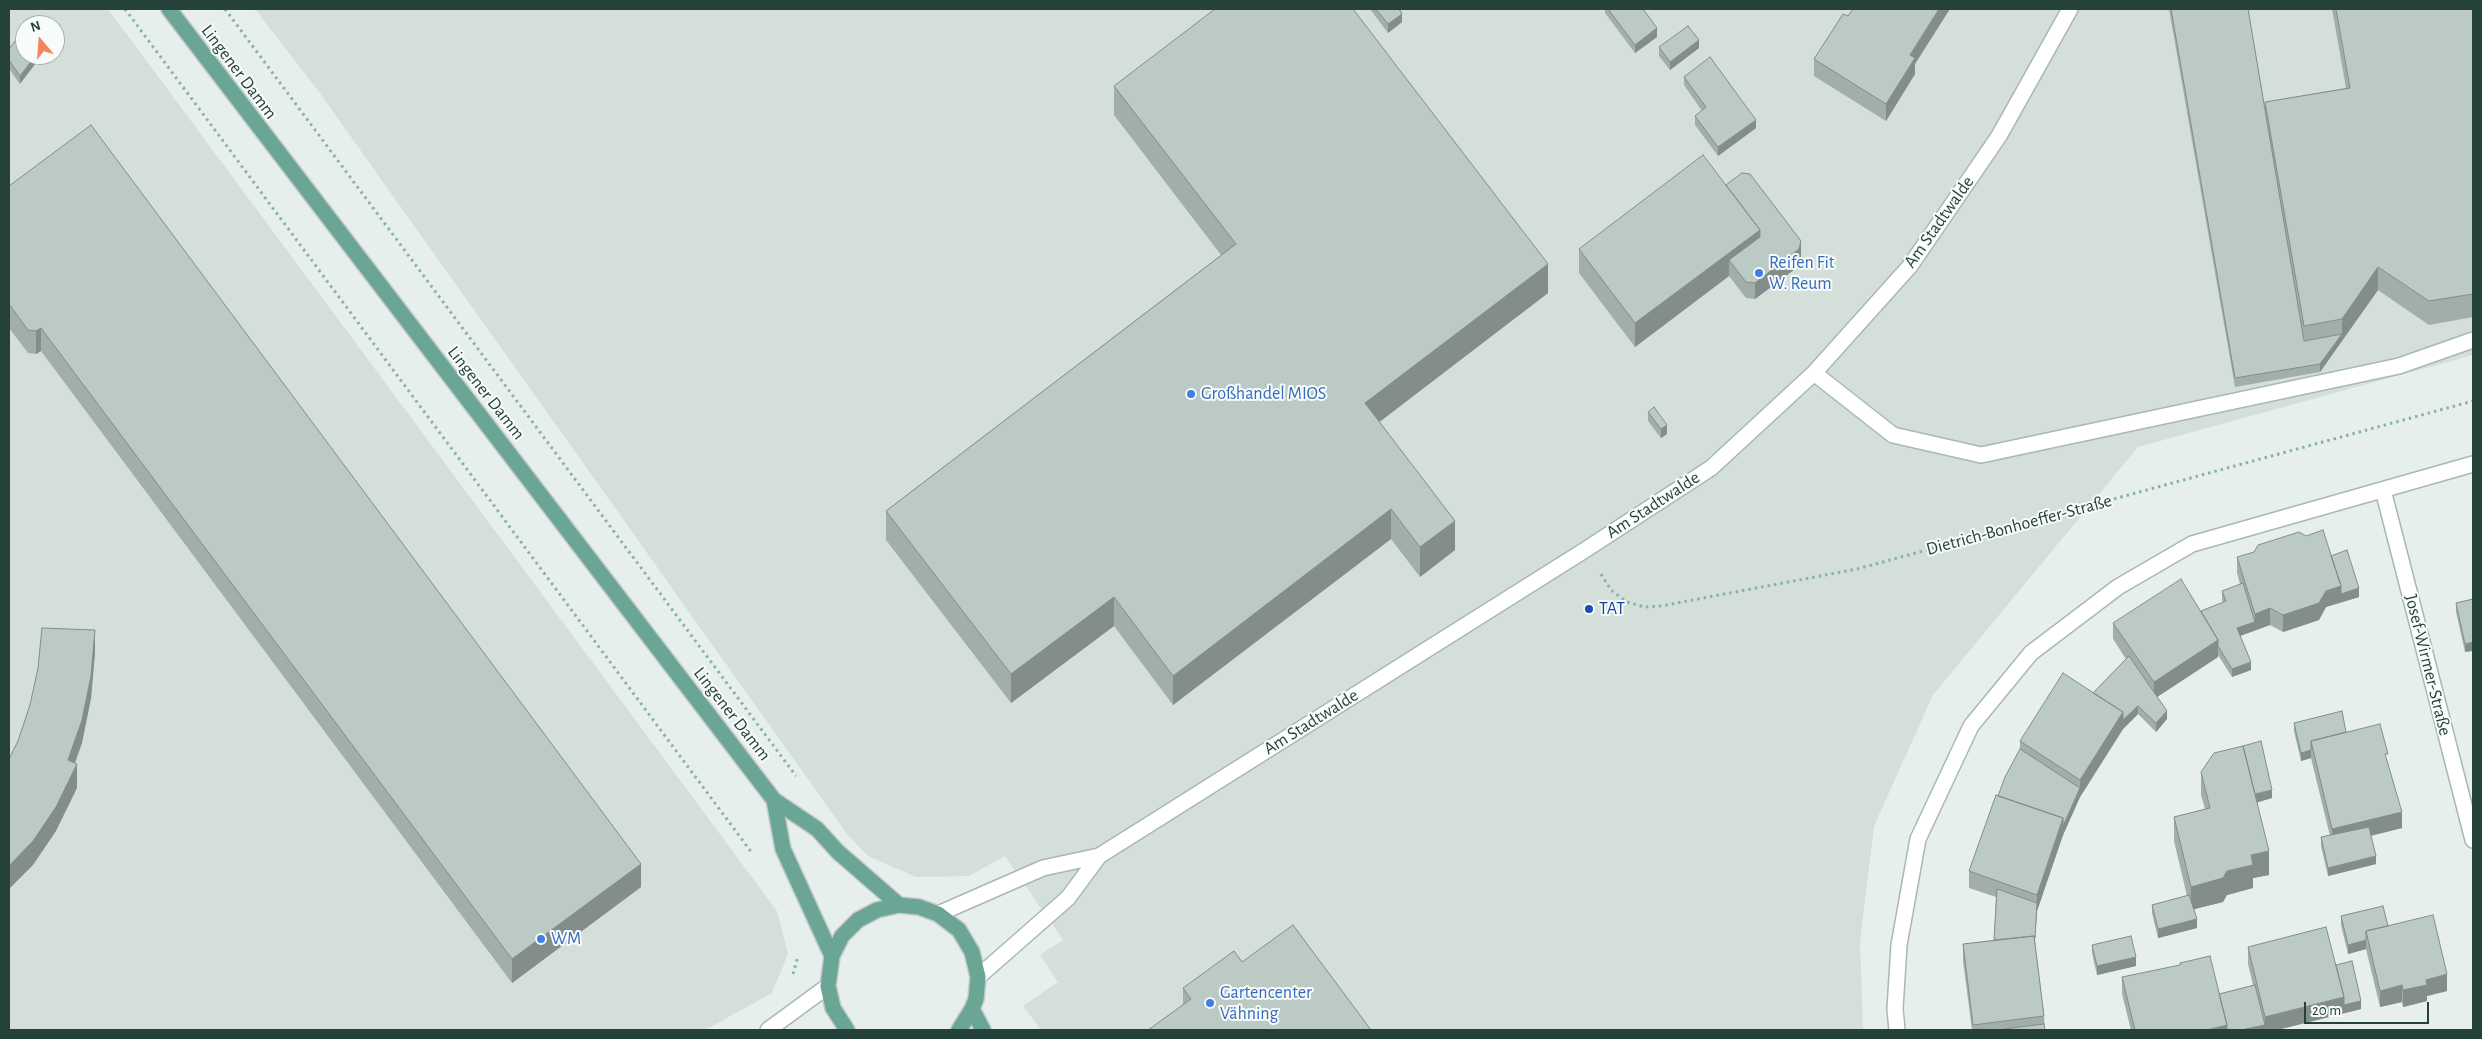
<!DOCTYPE html>
<html>
<head>
<meta charset="utf-8">
<style>
	body { margin:0 }
	#map { position:relative; width:2482px; height:1039px; overflow:hidden; background:#e6efeb; font-family:"Alegreya Sans",sans-serif }
	canvas { display:block }
	.frame { position:absolute; inset:0; border:10px solid #24423a; pointer-events:none }
	.north { position:absolute; left:15px; top:15px; width:50px; height:50px; box-sizing:border-box; background:#f7fbf9; border:1px solid #a3b1ad; border-radius:50%; rotate:342deg; font-size:14px; font-weight:700; line-height:20px; text-align:center; color:#24423a }
	.north::after { content:''; display:block; margin:auto; width:18px; height:22px; background:#f4845f; clip-path:polygon(50% 0,100% 100%,50% 72%,0 100%) }
	.scale { position:absolute; left:2304px; top:1002px; width:125px; height:22px; box-sizing:border-box; border:2px solid #24423a; border-top:0; padding-left:6px; font-size:15px; line-height:18px; white-space:nowrap; color:#24423a; -webkit-text-stroke:4px #f7fbf9; paint-order:stroke }
</style>
</head>
<body>
<div id="map">
<canvas width="2482" height="1039"></canvas>
<div class="frame"></div>
<div class="north">N</div>
<div class="scale">20 m</div>
</div>
<script>
const ctx = document.querySelector('canvas').getContext('2d');
ctx.lineJoin = 'round';
function paint(path, color) { ctx.fillStyle = color; ctx.fill(path, 'evenodd'); }
const shape = rows => new Path2D(rows.map(r => 'M' + r).join(''));
function strokePath(path, color, width, dash) { ctx.strokeStyle = color; ctx.lineWidth = width; ctx.lineCap = dash ? 'butt' : 'round'; ctx.setLineDash(dash || []); ctx.stroke(path); }
function drawText(font, color, halo, rows, align = 'center') {
  ctx.font = font + ' "Alegreya Sans",sans-serif'; ctx.lineWidth = 4; ctx.setLineDash([]); ctx.textBaseline = 'middle'; ctx.strokeStyle = halo; ctx.fillStyle = color; for (const [text, x, y, turn = 0] of rows) {
    ctx.save(); ctx.translate(x, y); ctx.rotate((+turn || 0) * Math.PI / 180); ctx.textAlign = isNaN(turn) ? turn : align; if (halo) ctx.strokeText(text, 0, 0); ctx.fillText(text, 0, 0); ctx.restore();
  }
}
const built = shape([
	[9,9,108,9,777,911,788,954,772,993,705,1030,9,1030],
	[25,25,55,25,55,55,25,55],
	[255,9,2473,9,2473,355,2138,447,1933,695,1874,826,1860,942,1863,1030,1041,1030,1023,1006,1058,982,1040,955,1063,940,1005,856,969,876,916,877,868,856,847,834,319,92]
]);
const path = shape([
	[125,9,752,853],
	[225,9,796,776],
	[1601,574,1611,590,1627,602,1644,607,1661,606,1857,569,2473,401],
	[793,974,798,956]
]);
const minor = shape([
	[1814,373,1893,435,1981,455,2399,366,2473,340],
	[2383,490,2473,840],
	[938,914,1043,868,1099,856,1585,550,1711,468,1814,373,1910,266,1999,136,2070,9],
	[978,977,1068,898,1099,856],
	[768,1030,828,986],
	[1897,1030,1895,1009,1899,945,1918,839,1971,726,2031,653,2118,587,2192,544,2473,464]
]);
const major = shape([
	[169,9,774,800,817,829,838,852,899,905],
	[774,800,783,849,832,956],
	[972,1009,983,1030],
	[847,1030,833,1008,828,986,832,956,842,936,858,920,877,910,899,905,919,907,938,914,959,930,972,952,978,977,976,999,972,1009,959,1030]
]);
const wall = shape([
	[1370,9,1399,9,1402,22,1388,33],
	[1605,9,1643,9,1657,37,1635,53,1605,13],
	[2169,9,2248,9,2265,109,2265,102,2346,88,2332,9,2473,9,2473,317,2429,325,2378,290,2320,372,2235,387],
	[25,28,20,84,9,69,9,49],
	[1659,47,1699,48,1670,70,1659,56],
	[1814,59,1915,64,1915,74,1886,121,1814,76],
	[1684,77,1756,128,1718,156,1695,125,1695,116,1702,111,1684,85],
	[1114,86,1548,293,1379,422,1455,550,1420,577,1391,539,1173,705,1114,626,1011,703,886,540,886,511,1221,255,1114,115],
	[1726,185,1801,257,1799,266,1755,299,1746,298,1729,276,1635,347,1579,273,1579,249],
	[9,186,641,887,512,983,41,351,36,354,28,353,9,328],
	[1648,412,1667,434,1661,438,1648,421],
	[2331,556,2359,597,2326,607,2319,620,2283,632,2270,625,2240,636,2251,670,2232,677,2218,655,2218,657,2157,697,2167,719,2156,732,2138,714,2123,729,2080,797,2063,835,2037,911,2035,941,2044,1016,2045,1030,1972,1030,1963,961,1963,944,1994,940,1996,897,1969,888,1969,871,1998,796,2020,749,2020,741,2093,693,2126,659,2113,639,2113,623,2201,611,2223,602,2222,600,2222,591,2240,584,2237,573,2237,557],
	[2473,599,2465,652,2456,612,2456,603],
	[2294,723,2346,732,2388,763,2402,828,2371,836,2376,864,2328,876,2321,846,2321,837,2330,836,2311,758,2301,761,2294,731],
	[2201,772,2272,798,2257,802,2269,875,2253,878,2253,888,2227,895,2223,902,2194,909,2197,928,2158,938,2152,913,2152,905,2187,896,2174,841,2174,817,2205,809,2201,795],
	[2341,916,2388,926,2447,991,2427,996,2427,1001,2403,1007,2402,1002,2380,1007,2366,949,2348,954,2341,925],
	[2092,945,2136,966,2097,975,2092,953],
	[2248,947,2336,965,2361,1009,2277,1030,2131,1030,2122,994,2122,977,2180,966,2180,963,2219,994,2253,985,2248,964],
	[1242,962,1183,1005,1183,988]
]);
const shadedWall = shape([
	[1939,9,1950,9,1915,64,1915,74,1886,121,1886,104,1910,55],
	[1402,14,1402,22,1388,33,1388,24],
	[1657,28,1657,37,1635,53,1635,45],
	[1699,40,1699,48,1670,70,1670,62],
	[36,55,42,55,20,84,20,76],
	[1756,120,1756,128,1718,156,1718,147],
	[1760,230,1760,253,1729,260,1729,276,1635,347,1635,323],
	[1801,241,1801,257,1799,266,1755,299,1755,283],
	[1548,264,1548,293,1365,433,1365,403],
	[2378,267,2378,290,2320,372,2320,364,2342,334,2342,319],
	[41,328,41,351,36,354,36,331],
	[1667,425,1667,434,1661,438,1661,429],
	[1391,509,1391,539,1173,705,1173,676],
	[1455,521,1455,550,1420,577,1420,547],
	[2341,586,2359,588,2359,597,2326,607,2319,620,2283,632,2283,615,2326,591],
	[1114,597,1114,626,1011,703,1011,674],
	[2270,608,2270,625,2237,637,2237,628,2255,622,2255,614],
	[95,630,95,653,91,699,82,743,68,783,68,760],
	[2218,640,2218,657,2154,699,2154,682],
	[2473,642,2473,651,2465,652,2465,644],
	[2251,662,2251,670,2232,677,2232,669],
	[2138,706,2138,714,2123,729,2080,797,2063,835,2037,911,2034,952,2037,895,2063,818,2080,788,2080,780,2123,712],
	[2167,711,2167,719,2156,732,2156,723],
	[2311,750,2311,758,2301,761,2301,753],
	[77,764,77,788,56,831,33,865,9,889,9,866],
	[2272,790,2272,798,2252,804,2252,795],
	[2402,812,2402,828,2332,845,2332,829],
	[2269,851,2269,875,2253,878,2253,888,2227,895,2223,902,2191,910,2191,887,2227,871,2251,855],
	[2376,856,2376,864,2328,876,2328,868],
	[641,864,641,887,512,983,512,959],
	[2197,919,2197,928,2158,938,2158,929],
	[2366,940,2366,949,2348,954,2348,945],
	[2136,957,2136,966,2097,975,2097,966],
	[2447,974,2447,991,2427,996,2427,1001,2403,1007,2403,990,2426,980],
	[2402,985,2402,1002,2380,1007,2380,991],
	[2344,997,2361,1001,2361,1009,2277,1030,2241,1030,2265,1025,2265,1017],
	[2227,1025,2227,1030,2207,1030]
]);
const building = shape([
	[1215,9,1353,9,1548,264,1365,403,1455,521,1420,547,1391,509,1173,676,1114,597,1011,674,886,511,1236,244,1114,86,1215,9],
	[1376,9,1399,9,1402,14,1388,24,1376,9],
	[1608,9,1643,9,1657,28,1635,45,1608,9],
	[1853,9,1939,9,1910,55,1915,58,1886,104,1814,59,1843,14,1848,16,1853,9],
	[2171,9,2248,9,2304,341,2342,334,2320,364,2235,378,2171,9],
	[2336,9,2473,9,2473,294,2429,301,2378,267,2342,319,2304,326,2265,102,2350,88,2336,9],
	[1688,26,1699,40,1670,62,1659,47,1688,26],
	[25,28,25,55,36,55,20,76,9,60,9,49,25,28],
	[1710,57,1756,120,1718,147,1695,116,1706,107,1684,77,1710,57],
	[91,125,641,864,512,959,41,328,36,331,28,330,9,304,9,186,91,125],
	[1703,155,1760,230,1635,323,1579,249,1703,155],
	[1742,173,1750,174,1801,241,1799,249,1755,283,1746,282,1729,260,1760,237,1760,230,1726,185,1742,173],
	[1654,407,1667,425,1661,429,1648,412,1654,407],
	[2323,530,2341,586,2326,591,2319,603,2283,615,2270,608,2255,614,2237,557,2254,552,2258,545,2299,532,2306,536,2323,530],
	[2347,550,2359,588,2341,594,2341,586,2331,556,2347,550],
	[2181,579,2218,640,2154,682,2113,623,2181,579],
	[2243,583,2255,622,2237,628,2251,662,2232,669,2218,646,2218,640,2201,611,2226,601,2222,591,2243,583],
	[2473,599,2473,642,2465,644,2456,603,2473,599],
	[42,628,95,630,91,676,82,720,68,760,77,764,56,807,33,841,9,866,9,759,18,741,30,705,38,668,42,628],
	[2129,656,2167,711,2156,723,2138,706,2123,720,2123,712,2093,693,2129,656],
	[2063,673,2123,712,2080,780,2020,741,2063,673],
	[2342,711,2346,732,2311,741,2311,750,2301,753,2294,723,2342,711],
	[2380,724,2388,754,2385,754,2402,812,2332,829,2311,741,2380,724],
	[2261,741,2272,790,2255,794,2243,746,2261,741],
	[2243,746,2269,851,2251,855,2253,865,2227,871,2223,878,2191,887,2174,817,2210,808,2201,772,2214,753,2243,746],
	[2020,749,2080,788,2063,826,2063,818,1998,796,2005,777,2020,749],
	[1996,795,2063,818,2037,895,1969,871,1996,795],
	[2369,827,2376,856,2328,868,2321,837,2369,827],
	[1997,889,2037,903,2035,938,2034,936,1994,940,1997,889],
	[2189,895,2197,919,2158,929,2152,905,2189,895],
	[2383,906,2388,926,2366,931,2366,940,2348,945,2341,916,2383,906],
	[2433,915,2447,974,2426,980,2427,985,2403,990,2402,985,2380,991,2366,931,2433,915],
	[1293,925,1371,1030,1148,1030,1191,999,1183,988,1234,951,1242,962,1293,925],
	[2326,927,2344,997,2265,1017,2248,947,2326,927],
	[2034,936,2044,1016,1973,1025,1963,944,2034,936],
	[2131,936,2136,957,2097,966,2092,945,2131,936],
	[2210,956,2227,1025,2207,1030,2135,1030,2122,977,2180,965,2180,963,2210,956],
	[2352,961,2361,1001,2344,1005,2344,997,2336,965,2352,961],
	[2255,985,2265,1025,2241,1030,2227,1030,2227,1025,2219,994,2255,985],
	[2044,1024,2045,1030,2004,1030,2004,1029,2044,1024]
]);
const markers = [
	[1759,273,5,"#3f7fe0"],
	[1191,394,5,"#3f7fe0"],
	[1589,609,5,"#1a4fb4"],
	[541,939,5,"#3f7fe0"],
	[1210,1003,5,"#3f7fe0"]
];
const streetNames = [
	["Lingener Damm",239,72,53],
	["Am Stadtwalde",1939,222,-55],
	["Lingener Damm",486,393,52],
	["Am Stadtwalde",1653,505,-33],
	["Dietrich-Bonhoeffer-Straße",2019,525,-15],
	["Josef-Wirmer-Straße",2428,665,76],
	["Lingener Damm",732,714,52],
	["Am Stadtwalde",1311,722,-32]
];
const shopNames = [
	["Reifen Fit",1769,263],
	["W. Reum",1769,284],
	["Großhandel MIOS",1201,394],
	["WM",551,939],
	["Gartencenter",1220,993],
	["Vähning",1220,1014]
];
const transitNames = [
	["TAT",1599,609]
];
paint(built, '#d4dfda');
strokePath(minor, '#a8b8b2', 18);
strokePath(major, '#c2cac8', 18);
strokePath(path, '#86b3a5', 3, [2.5, 4]);
strokePath(minor, '#fff', 15);
strokePath(major, '#6aa596', 15);
paint(wall, '#a1aea9');
paint(shadedWall, '#838d89');
paint(building, '#bbcac4');
strokePath(building, '#838d89', 1);
for (const [x, y, r, color] of markers) { const dot = new Path2D(); dot.arc(x, y, r, 0, 2 * Math.PI); ctx.fillStyle = color; ctx.fill(dot); strokePath(dot, '#f7fbf9', 2); }
drawText('18px', '#24423a', '#f7fbf9', streetNames);
drawText('18px', '#366cbe', '#f7fbf9', shopNames, 'left');
drawText('18px', '#164399', '#f7fbf9', transitNames, 'left');
</script>
</body>
</html>
